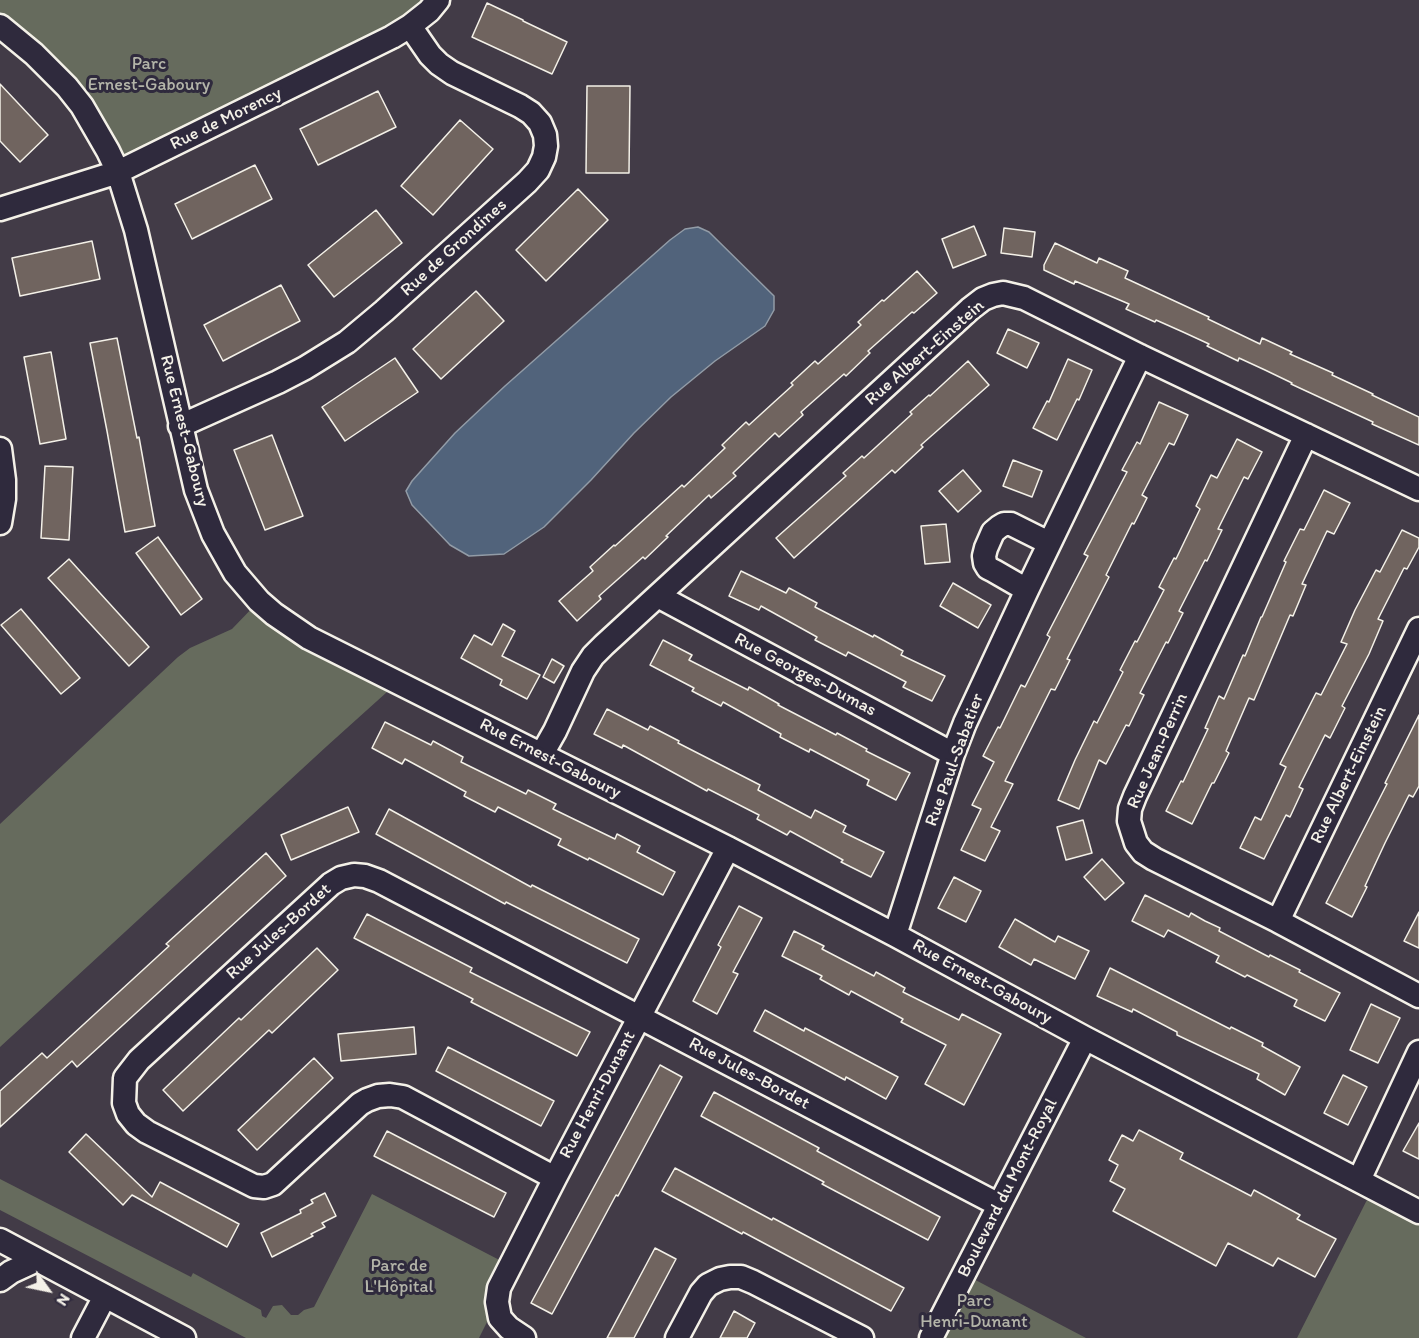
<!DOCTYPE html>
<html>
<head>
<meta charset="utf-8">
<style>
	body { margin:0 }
	#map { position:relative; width:1419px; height:1338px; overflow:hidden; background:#423b47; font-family:Itim,sans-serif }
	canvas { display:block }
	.north { position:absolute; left:18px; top:1260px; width:60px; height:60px; -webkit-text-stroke:4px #2f2a3d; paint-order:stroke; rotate:123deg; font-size:16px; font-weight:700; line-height:24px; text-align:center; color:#f4f1e8 }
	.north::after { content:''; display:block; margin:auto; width:21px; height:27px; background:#f4f1e8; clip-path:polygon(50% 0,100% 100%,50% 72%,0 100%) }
</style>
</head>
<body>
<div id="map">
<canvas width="1419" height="1338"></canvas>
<div class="north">N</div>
</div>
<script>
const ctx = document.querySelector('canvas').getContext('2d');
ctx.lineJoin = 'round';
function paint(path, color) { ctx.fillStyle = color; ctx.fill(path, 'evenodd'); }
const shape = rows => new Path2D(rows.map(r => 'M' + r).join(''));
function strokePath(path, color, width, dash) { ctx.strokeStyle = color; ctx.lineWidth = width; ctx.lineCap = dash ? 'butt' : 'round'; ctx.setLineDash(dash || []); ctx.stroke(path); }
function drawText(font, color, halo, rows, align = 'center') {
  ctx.font = font + ' Itim,sans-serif'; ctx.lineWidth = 6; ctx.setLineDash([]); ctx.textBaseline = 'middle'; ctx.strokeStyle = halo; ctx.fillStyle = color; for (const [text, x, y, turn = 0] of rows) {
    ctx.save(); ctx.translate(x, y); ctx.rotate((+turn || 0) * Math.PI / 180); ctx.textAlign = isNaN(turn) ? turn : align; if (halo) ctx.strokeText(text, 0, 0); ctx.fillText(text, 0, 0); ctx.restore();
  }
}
const green = shape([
	[0,0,438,0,118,172,108,151,0,26],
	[259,601,397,683,327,746,0,1047,0,824,178,657,190,648,232,629],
	[0,1179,191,1277,193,1273,261,1310,262,1316,266,1318,273,1306,282,1305,291,1315,298,1315,304,1310,314,1307,372,1194,511,1266,497,1302,479,1338,246,1338,0,1210],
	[1373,1188,1419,1212,1419,1338,1297,1338],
	[964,1274,1086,1338,931,1338]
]);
const water = shape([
	[698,227,709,232,774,296,774,310,765,326,715,361,671,397,634,433,591,480,544,527,504,554,469,556,450,545,412,505,406,491,412,481,455,433,505,386,670,240,685,229,698,227]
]);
const building = shape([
	[487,3,523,20,523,21,567,42,552,74,472,37,487,3],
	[0,84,48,135,20,162,0,141,0,84],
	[587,86,630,86,629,173,586,173,587,86],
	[378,91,396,127,318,165,300,129,378,91],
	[460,120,493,149,433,215,401,186,460,120],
	[255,165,272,199,192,239,175,204,255,165],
	[578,189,608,220,546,281,516,250,578,189],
	[376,210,402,243,334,297,308,265,376,210],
	[974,226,986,255,953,268,942,239,974,226],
	[1004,228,1035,232,1032,257,1001,253,1004,228],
	[92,241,100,279,20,296,12,258,92,241],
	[1055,243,1097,263,1099,258,1128,271,1125,278,1209,317,1208,319,1260,344,1262,338,1292,352,1290,354,1333,373,1332,375,1373,394,1372,395,1419,417,1419,445,1372,424,1373,422,1291,384,1292,383,1265,370,1239,358,1238,361,1207,346,1209,344,1183,332,1156,320,1155,322,1126,309,1129,304,1075,281,1074,284,1044,270,1044,265,1055,243],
	[917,271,937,293,914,313,912,312,868,351,870,353,846,376,844,374,801,412,803,415,779,437,775,433,733,473,736,476,711,498,709,495,666,536,668,537,645,559,643,557,599,596,601,599,577,621,559,601,593,571,590,567,614,545,615,546,682,485,684,487,725,448,722,445,746,422,749,425,772,404,793,385,791,383,815,361,818,364,861,325,858,322,882,300,884,301,917,271],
	[281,285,300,321,223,361,204,325,281,285],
	[476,291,504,321,441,379,413,349,476,291],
	[1008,329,1039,343,1027,368,997,353,1008,329],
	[117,338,137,438,139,437,155,526,125,532,107,431,90,343,117,338],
	[51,352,66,439,40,444,24,357,51,352],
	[395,358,418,392,345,441,322,407,395,358],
	[1068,359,1092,370,1079,400,1077,399,1057,440,1033,428,1047,401,1049,402,1068,359],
	[968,361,989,385,921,445,923,447,895,473,892,470,794,558,776,538,846,476,843,473,862,456,864,458,912,414,910,412,929,395,930,396,968,361],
	[1159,402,1188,415,1174,445,1169,443,1142,495,1147,498,1134,524,1132,523,1106,575,1109,577,1067,659,1070,660,1055,690,1051,689,1005,781,1013,784,991,827,1000,831,985,861,961,850,981,809,972,805,994,762,983,756,998,727,1000,728,1021,685,1025,687,1050,637,1047,635,1088,556,1084,554,1127,472,1122,470,1137,442,1140,444,1159,402],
	[272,435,303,516,265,530,234,450,272,435],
	[1237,439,1262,452,1248,479,1244,477,1218,529,1222,530,1207,561,1205,560,1179,611,1183,613,1168,643,1166,642,1140,693,1144,695,1129,726,1126,725,1106,764,1099,760,1079,809,1058,800,1075,760,1094,721,1097,723,1123,672,1120,670,1135,641,1137,642,1164,590,1159,587,1174,558,1176,559,1200,509,1196,506,1211,475,1217,478,1237,439],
	[1013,460,1042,471,1032,497,1003,486,1013,460],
	[45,466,73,467,69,540,41,538,45,466],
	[963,470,981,491,958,512,939,491,963,470],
	[1324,490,1350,503,1334,534,1327,531,1302,584,1306,585,1293,616,1290,615,1254,700,1249,698,1226,751,1229,753,1214,783,1212,783,1192,824,1166,811,1181,781,1183,782,1208,729,1205,728,1219,696,1224,699,1243,655,1245,656,1261,617,1262,617,1286,562,1284,561,1300,529,1304,530,1324,490],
	[946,524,950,562,925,564,921,526,946,524],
	[1402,530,1419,538,1419,547,1407,569,1404,568,1378,619,1383,621,1369,654,1342,706,1345,708,1330,738,1325,735,1299,787,1303,789,1290,817,1286,815,1264,859,1240,848,1255,817,1261,820,1286,767,1280,764,1316,693,1321,695,1347,644,1341,642,1355,610,1376,570,1380,572,1402,530],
	[158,537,202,599,181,615,136,553,158,537],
	[69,559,149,647,129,666,48,578,69,559],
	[741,571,786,593,789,588,817,603,815,607,873,637,874,635,903,651,901,655,945,676,932,701,903,687,906,682,848,652,846,656,815,640,817,637,761,606,759,610,729,596,741,571],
	[953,583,991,605,978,628,940,606,953,583],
	[21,609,80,678,61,694,1,625,21,609],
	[503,624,515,631,502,656,540,675,527,699,500,685,502,680,461,658,474,635,492,645,503,624],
	[663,640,692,655,689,660,748,690,749,687,779,704,778,705,836,735,837,733,867,749,866,751,910,773,896,800,867,785,869,780,810,749,809,752,780,737,781,734,723,702,721,706,692,691,694,688,650,665,663,640],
	[552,659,564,666,554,683,543,677,552,659],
	[607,709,648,730,650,726,679,741,678,743,760,785,758,790,811,818,815,810,846,826,843,832,884,852,871,877,841,862,843,860,790,831,787,835,757,819,759,815,708,789,707,791,623,745,622,748,594,734,607,709],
	[1419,715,1419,786,1413,797,1409,795,1385,843,1365,886,1367,887,1352,917,1326,903,1387,784,1385,783,1419,715],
	[385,722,431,745,433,741,463,757,461,762,526,794,528,790,556,804,553,809,586,825,615,839,617,834,640,846,637,852,675,872,663,895,589,858,588,860,558,845,561,839,498,807,495,812,464,796,466,792,405,759,402,764,372,748,385,722],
	[348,807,359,832,291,860,281,835,348,807],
	[389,809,531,887,532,885,639,939,627,963,506,902,505,904,376,834,389,809],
	[1083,820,1092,853,1066,860,1057,827,1083,820],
	[266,853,286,876,77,1067,72,1061,0,1127,0,1091,42,1053,47,1058,169,946,166,944,266,853],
	[1102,859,1124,883,1105,900,1084,877,1102,859],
	[954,877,981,891,966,922,938,908,954,877],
	[1145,895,1189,917,1191,913,1205,921,1220,928,1219,931,1269,957,1270,955,1300,970,1299,972,1340,993,1325,1021,1294,1006,1297,1000,1247,975,1245,977,1216,962,1219,956,1168,930,1164,937,1132,921,1145,895],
	[739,906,762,918,733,972,738,974,717,1014,693,1001,721,947,718,945,739,906],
	[1419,912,1419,948,1404,941,1419,912],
	[367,914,472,968,470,972,590,1032,577,1056,471,1002,473,999,354,938,367,914],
	[1015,919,1055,942,1058,936,1089,951,1075,979,1034,959,1031,965,999,947,1015,919],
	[794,931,824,946,822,949,874,976,876,972,905,988,903,992,959,1020,962,1014,1001,1034,964,1105,925,1084,946,1045,901,1022,903,1019,851,991,849,995,820,979,822,976,782,956,794,931],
	[317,948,338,970,272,1033,269,1030,183,1111,163,1090,239,1018,241,1020,317,948],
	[1110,968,1230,1029,1231,1027,1263,1043,1262,1046,1300,1067,1285,1095,1257,1079,1259,1074,1177,1035,1177,1032,1133,1009,1132,1012,1097,996,1110,968],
	[1371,1004,1400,1018,1378,1063,1350,1050,1371,1004],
	[765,1010,804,1031,805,1028,898,1077,886,1099,846,1077,845,1080,754,1031,765,1010],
	[414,1027,416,1054,341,1061,338,1034,414,1027],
	[448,1047,554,1101,541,1126,436,1071,448,1047],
	[314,1058,333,1078,257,1150,238,1130,314,1058],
	[660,1065,682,1077,618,1196,616,1195,552,1314,531,1303,660,1065],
	[1343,1075,1367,1087,1348,1125,1324,1113,1343,1075],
	[714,1092,819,1148,817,1151,940,1217,928,1240,822,1184,824,1182,701,1116,714,1092],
	[1419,1123,1419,1159,1403,1151,1419,1123],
	[1139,1130,1183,1153,1180,1159,1251,1196,1254,1190,1300,1215,1297,1219,1336,1239,1315,1277,1278,1258,1273,1266,1228,1243,1216,1266,1113,1211,1125,1189,1110,1181,1118,1165,1109,1160,1122,1135,1133,1141,1139,1130],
	[387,1131,506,1193,494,1217,374,1156,387,1131],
	[86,1134,152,1197,160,1182,239,1224,227,1247,132,1195,123,1205,69,1152,86,1134],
	[675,1168,772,1220,773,1218,904,1288,891,1311,743,1232,742,1234,662,1191,675,1168],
	[325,1193,336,1216,322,1223,325,1227,311,1234,313,1236,272,1257,261,1233,301,1213,300,1210,313,1203,311,1200,325,1193],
	[655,1248,676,1259,634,1338,607,1338,655,1248],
	[734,1311,755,1323,747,1338,720,1338,734,1311]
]);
const minor = shape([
	[0,26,34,54,67,87,82,106,108,151,118,172,136,230,196,490,213,534,235,573,259,601,274,614,309,638,728,848,895,935,1085,1038,1419,1212],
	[0,209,118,172,392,37,410,26,429,11,438,0],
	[180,426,278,382,305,368,347,342,384,311,527,182,538,170,544,157,546,146,545,135,540,123,531,113,520,106,452,73,439,64,430,55,410,26],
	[1306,435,1135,796,1130,809,1129,821,1136,843,1143,852,1154,859,1278,921,1419,996],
	[0,449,4,480,4,499,0,523],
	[1027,590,994,571,988,568,985,563,984,556,986,548,993,532,999,527,1004,524,1011,524,1049,543],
	[658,596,953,754],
	[542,754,555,731,583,671,593,656,604,645,970,309,983,299,993,295,1003,293,1024,298,1140,356,1419,489],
	[1278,921,1419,629],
	[895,935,953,754,965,723,1027,590,1140,356],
	[555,1178,403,1097,390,1095,378,1096,367,1100,360,1104,273,1184,264,1187,254,1186,147,1132,136,1124,128,1114,124,1103,125,1078,139,1060,331,884,341,878,354,875,365,876,379,881,999,1205],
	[1359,1180,1419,1052],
	[0,1240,184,1338],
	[0,1280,11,1272,37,1260],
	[83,1338,105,1296],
	[524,1338,509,1328,500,1318,497,1302,499,1288,555,1178,728,848],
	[677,1338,701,1293,708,1285,720,1279,730,1277,741,1277,753,1282,862,1338],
	[931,1338,1085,1038]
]);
const parkNames = [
	["Parc",149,64],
	["Ernest-Gaboury",149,85],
	["Parc de",399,1266],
	["L'Hôpital",399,1287],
	["Parc",974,1301],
	["Henri-Dunant",974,1322]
];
const streetNames = [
	["Rue de Morency",226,119,-26],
	["Rue de Grondines",454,248,-42],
	["Rue Albert-Einstein",925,353,-41],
	["Rue Ernest-Gaboury",184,431,76],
	["Rue Georges-Dumas",805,675,28],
	["Rue Jean-Perrin",1158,751,-66],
	["Rue Ernest-Gaboury",550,759,27],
	["Rue Paul-Sabatier",955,760,-70],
	["Rue Albert-Einstein",1349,775,-64],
	["Rue Jules-Bordet",279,932,-42],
	["Rue Ernest-Gaboury",982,982,29],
	["Rue Jules-Bordet",749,1074,28],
	["Rue Henri-Dunant",598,1095,-62],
	["Boulevard du Mont-Royal",1008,1188,-63]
];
paint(green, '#666b5d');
paint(water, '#51637b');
strokePath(water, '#929ca7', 1.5);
paint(building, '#70645f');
strokePath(building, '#f4f1e8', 1.5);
strokePath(minor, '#f4f1e8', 27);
strokePath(minor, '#2f2a3d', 22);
drawText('18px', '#b4b5a9', '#2f2a3d', parkNames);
drawText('18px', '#f4f1e8', '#2f2a3d', streetNames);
</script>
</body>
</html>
